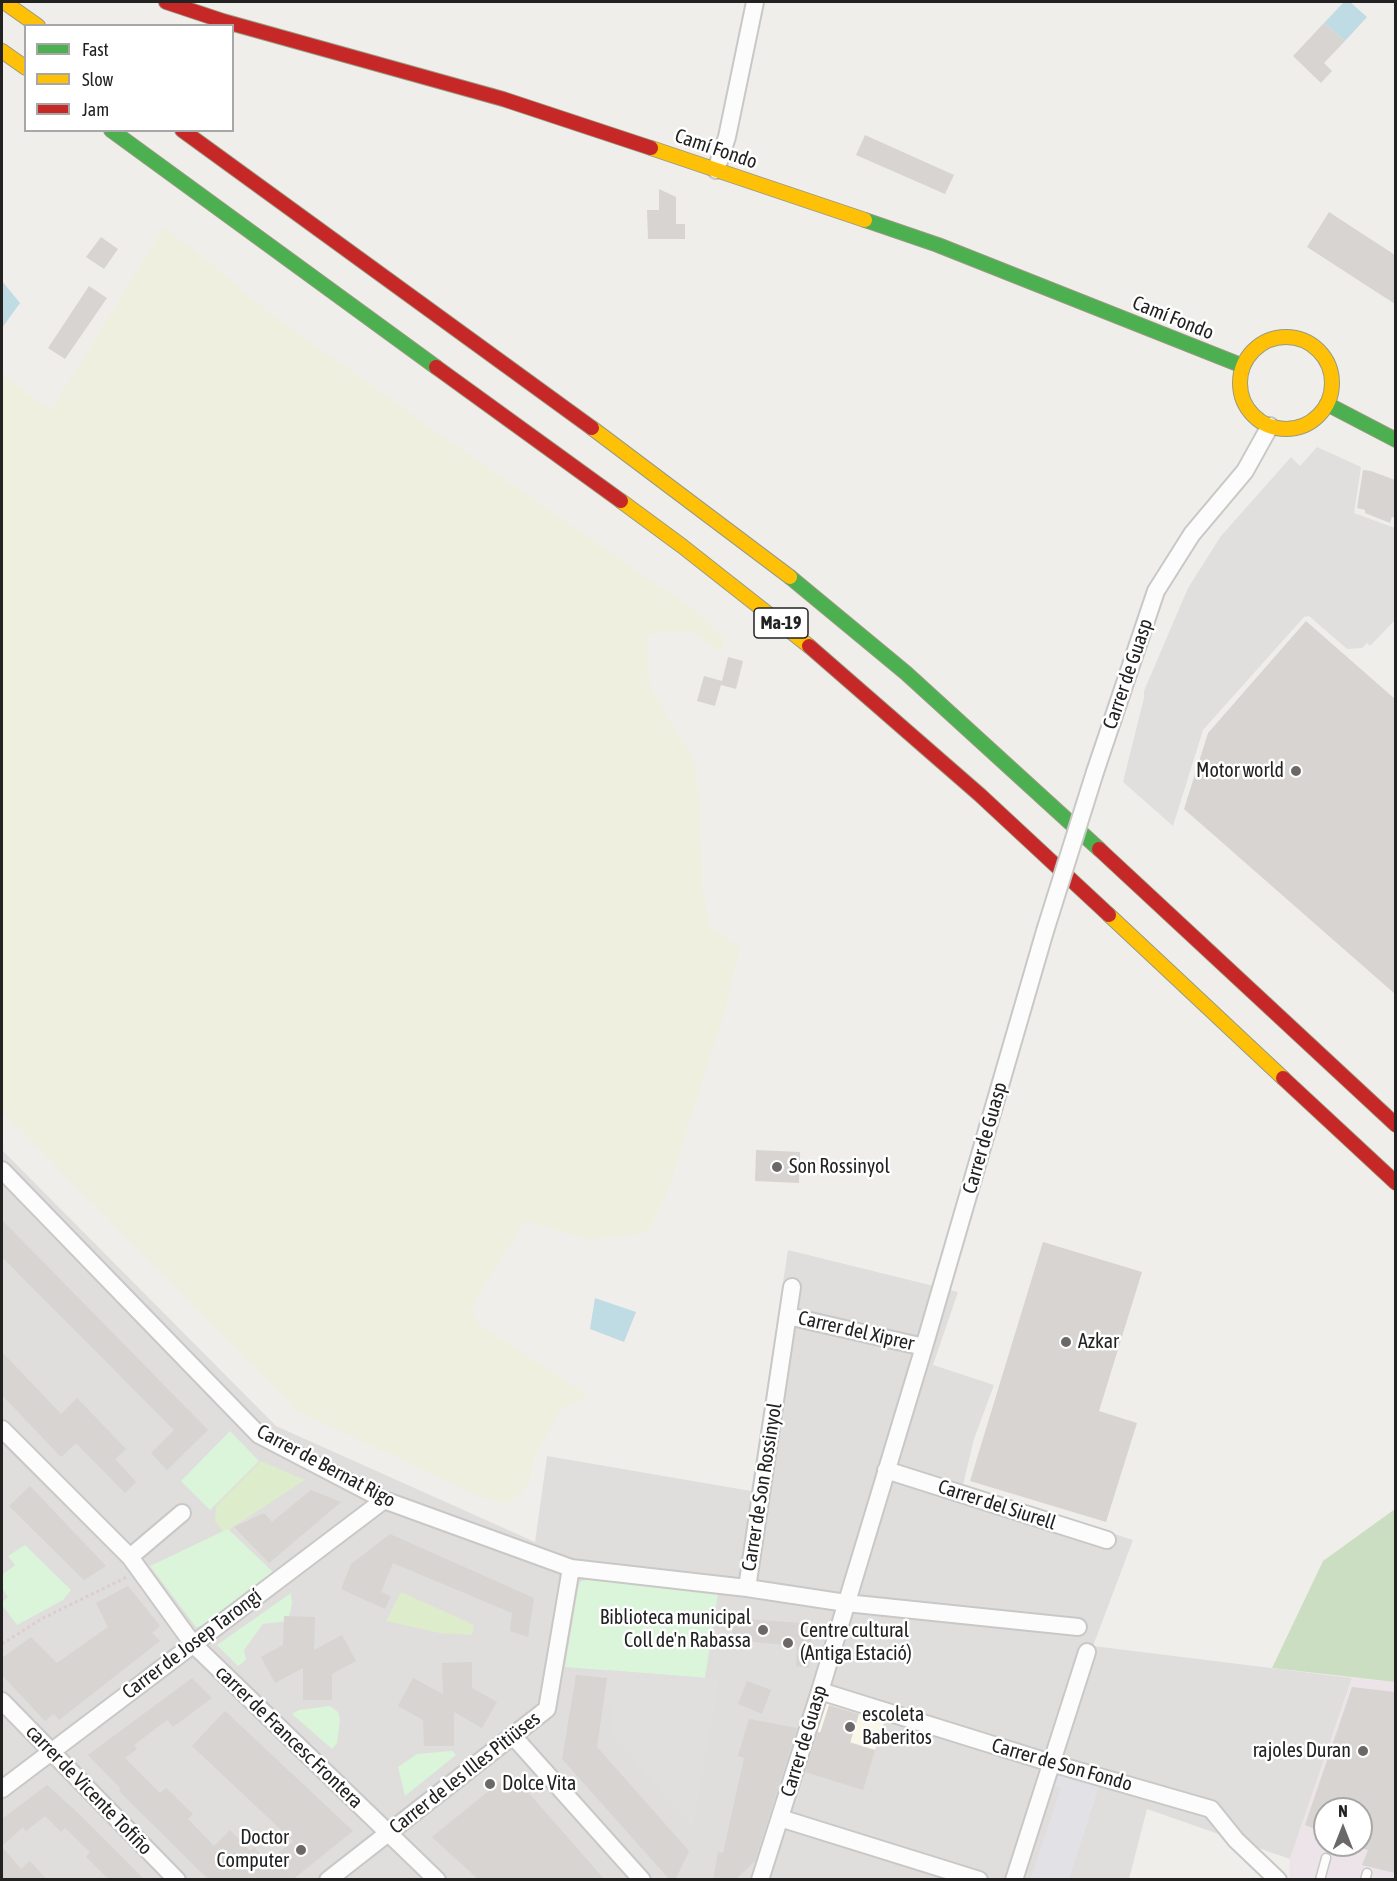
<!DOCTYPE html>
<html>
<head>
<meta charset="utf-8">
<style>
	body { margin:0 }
	#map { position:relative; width:1397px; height:1881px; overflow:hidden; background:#f0eeeb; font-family:"Asap Condensed",sans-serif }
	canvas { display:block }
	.frame { position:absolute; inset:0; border:3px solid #222; pointer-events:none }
	.legend { position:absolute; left:24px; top:24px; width:210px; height:108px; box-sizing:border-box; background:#fff; border:2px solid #a7a7a7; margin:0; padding:8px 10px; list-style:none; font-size:18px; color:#222 }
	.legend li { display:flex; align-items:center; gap:12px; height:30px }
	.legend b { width:30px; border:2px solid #a7a7a7 }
	.north { position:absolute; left:1313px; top:1797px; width:60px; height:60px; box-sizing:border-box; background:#fff; border:2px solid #a7a7a7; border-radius:50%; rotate:0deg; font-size:16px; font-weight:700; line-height:24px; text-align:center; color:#222 }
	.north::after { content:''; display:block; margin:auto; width:21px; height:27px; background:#6a6968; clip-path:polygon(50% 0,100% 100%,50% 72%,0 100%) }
</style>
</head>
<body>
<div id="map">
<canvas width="1397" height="1881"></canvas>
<div class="frame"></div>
<ul class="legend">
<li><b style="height:8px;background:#4caf50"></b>Fast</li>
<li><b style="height:8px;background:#ffc107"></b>Slow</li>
<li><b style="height:8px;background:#c62828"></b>Jam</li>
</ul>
<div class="north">N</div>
</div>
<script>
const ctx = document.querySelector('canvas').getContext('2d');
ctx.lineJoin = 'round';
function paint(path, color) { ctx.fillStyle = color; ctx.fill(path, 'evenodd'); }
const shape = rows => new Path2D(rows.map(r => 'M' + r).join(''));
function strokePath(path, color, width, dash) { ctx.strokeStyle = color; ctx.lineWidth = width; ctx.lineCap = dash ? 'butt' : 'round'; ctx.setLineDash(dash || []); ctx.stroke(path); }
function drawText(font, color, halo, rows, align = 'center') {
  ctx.font = font + ' "Asap Condensed",sans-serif'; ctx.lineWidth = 5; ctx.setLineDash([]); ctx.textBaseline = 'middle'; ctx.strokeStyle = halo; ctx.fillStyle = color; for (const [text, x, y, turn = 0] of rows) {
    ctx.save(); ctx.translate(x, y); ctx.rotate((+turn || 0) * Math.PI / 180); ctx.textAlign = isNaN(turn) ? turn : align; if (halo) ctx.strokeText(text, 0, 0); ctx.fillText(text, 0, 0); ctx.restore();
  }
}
const residential = shape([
	[2,1150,276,1426,535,1542,547,1456,751,1491,788,1250,958,1292,933,1365,994,1385,974,1439,963,1485,1133,1540,1093,1646,1352,1678,1290,1859,1147,1809,1129,1879,2,1879]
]);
const industrial = shape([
	[1352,1678,1395,1682,1395,1879,1292,1880,1289,1876,1290,1859],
	[1325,1809,1361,1809,1361,1845,1325,1845]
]);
const education = shape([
	[825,1703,884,1722,875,1750,816,1731]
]);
const farmland = shape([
	[164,227,207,260,267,311,472,457,697,612,724,638,721,653,692,631,647,634,649,683,669,721,694,758,701,815,702,883,709,926,740,947,727,1004,666,1197,647,1233,591,1240,525,1221,471,1307,476,1322,587,1395,561,1410,535,1456,529,1480,523,1492,505,1504,483,1498,300,1412,2,1112,2,373,51,411]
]);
const grass = shape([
	[261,1461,305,1480,224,1533,215,1521,216,1506],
	[401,1592,474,1625,472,1635,440,1633,386,1621]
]);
const forest = shape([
	[1395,1509,1395,1682,1272,1668,1323,1561]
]);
const park = shape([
	[230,1431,259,1461,210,1510,181,1481],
	[228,1529,275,1574,202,1626,196,1627,150,1566],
	[25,1545,71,1590,63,1600,17,1625,2,1605,2,1602,8,1597,2,1588,2,1575,15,1565,8,1556],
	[587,1579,718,1593,705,1678,565,1667,578,1589,580,1582],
	[291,1593,292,1604,288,1621,263,1624,244,1650,246,1660,238,1666,217,1645],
	[330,1706,338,1712,340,1720,337,1743,332,1749,292,1714,299,1710],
	[452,1751,456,1755,405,1796,398,1767,417,1754]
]);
const parking = shape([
	[1317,447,1361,467,1354,513,1395,528,1395,620,1370,646,1367,643,1362,648,1347,649,1309,616,1304,617,1203,730,1173,826,1123,782,1144,698,1144,691,1188,588,1221,536,1291,457,1300,466],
	[608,1670,719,1679,693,1828,610,1733,613,1706,604,1704]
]);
const plaza = shape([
	[1051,1763,1102,1778,1069,1879,1030,1880,1061,1788,1045,1783]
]);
const water = shape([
	[1344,2,1350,2,1367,17,1345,41,1324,23],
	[2,281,20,303,2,328],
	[595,1298,636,1312,624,1342,590,1329]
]);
const building = shape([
	[1324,23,1345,41,1324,63,1332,71,1321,83,1293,56],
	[865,135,954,175,945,194,856,155],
	[659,189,676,197,676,224,685,224,685,239,648,239,647,210,659,210],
	[1329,212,1395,255,1395,304,1307,247],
	[101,237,118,249,104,269,86,257],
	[89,286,107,298,65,359,48,348],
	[1363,470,1371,471,1395,480,1395,518,1392,517,1390,523,1365,513,1365,510,1357,508],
	[1306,621,1395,699,1395,994,1184,809,1208,733],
	[728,657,743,661,736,689,721,685],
	[704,676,722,681,715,706,697,701],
	[756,1150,800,1152,799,1183,755,1181],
	[2,1220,208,1430,167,1470,151,1453,174,1430,2,1257],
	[1043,1242,1142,1272,1099,1411,1137,1423,1106,1522,970,1481],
	[2,1352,61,1414,77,1398,126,1449,115,1459,136,1482,125,1493,76,1443,61,1457,2,1395],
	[30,1486,106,1566,84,1580,9,1506],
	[311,1490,341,1502,269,1563,234,1527,264,1513,272,1522],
	[390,1534,534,1598,528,1637,510,1631,512,1613,393,1563,381,1592,391,1596,385,1609,341,1589,351,1564],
	[128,1586,160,1626,152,1633,160,1641,59,1720,54,1714,45,1721,2,1675,2,1658,31,1637,57,1663,108,1627,96,1603],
	[284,1616,315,1617,314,1650,342,1635,356,1661,332,1674,332,1700,303,1700,303,1668,275,1683,261,1657,283,1645],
	[733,1618,800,1623,800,1629,812,1630,809,1668,796,1666,797,1646,732,1640],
	[472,1662,472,1688,497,1702,482,1728,454,1712,454,1746,424,1746,423,1720,398,1706,413,1678,443,1694,442,1663],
	[576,1675,607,1678,597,1747,689,1851,675,1880,670,1880,562,1759],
	[192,1678,212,1698,173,1727,167,1720,134,1745,137,1749,125,1758,160,1793,166,1788,193,1814,188,1819,214,1846,230,1830,250,1851,254,1847,267,1862,293,1841,192,1746,225,1711,353,1831,292,1880,209,1880,119,1791,121,1789,88,1755],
	[747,1681,771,1690,762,1714,738,1704],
	[1352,1687,1395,1692,1395,1873,1362,1865,1368,1850,1361,1848,1361,1809,1325,1809,1325,1833,1305,1825],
	[829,1705,859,1714,850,1743,875,1750,863,1790,805,1772,818,1732,820,1733],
	[749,1719,797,1728,755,1861,735,1880,713,1880,718,1852,723,1853,744,1758,738,1756],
	[511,1773,605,1880,479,1880,432,1837],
	[47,1785,79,1814,145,1880,109,1880,86,1857,90,1852,65,1828,61,1832,45,1816,26,1831,23,1827,2,1846,2,1819],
	[2,1847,21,1869,30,1861,47,1880,2,1880]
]);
const path = shape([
	[2,1644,43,1618,127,1577]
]);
const lane = shape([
	[1320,1880,1326,1858],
	[1365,1880,1367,1873]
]);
const street = shape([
	[716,170,727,137,755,2],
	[1095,772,1156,591,1192,534,1245,471,1270,426],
	[2,1170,259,1435,384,1500,571,1568,747,1588],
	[792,1287,747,1588,846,1603,1078,1627],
	[788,1316,924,1347],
	[2,1429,130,1557,193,1644,437,1880],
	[886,1470,1107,1540],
	[130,1557,182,1513],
	[820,1691,1051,1763,1211,1809,1236,1840,1278,1880],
	[2,1701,177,1880],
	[513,1736,642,1880],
	[2,1789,384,1500],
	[780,1818,979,1880],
	[328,1880,547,1709,571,1568],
	[760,1880,820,1691,924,1347,1045,931],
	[1014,1880,1087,1652]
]);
const fast = shape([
	[111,130,436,367],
	[865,220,938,245,1243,366],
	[1327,404,1396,440],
	[790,577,906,673,1099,849]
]);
const slow = shape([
	[4,2,38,26],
	[2,51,26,68],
	[651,148,865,220],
	'1240 383a46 46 0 1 1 92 0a46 46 0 1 1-92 0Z',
	[592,428,790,577],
	[621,501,682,546,809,646],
	[1109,915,1283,1078]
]);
const jam = shape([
	[166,2,223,21,503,99,651,148],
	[182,130,592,428],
	[436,367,621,501],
	[809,646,980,795,1109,915],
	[1099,849,1396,1125],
	[1283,1078,1396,1183]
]);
const streetBridge = shape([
	[1045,931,1095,772]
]);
const markers = [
	[1296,771,6,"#6a6968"],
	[777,1167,6,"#6a6968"],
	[1066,1342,6,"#6a6968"],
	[763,1630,6,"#6a6968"],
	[788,1643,6,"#6a6968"],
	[850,1727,6,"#6a6968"],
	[1363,1751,6,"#6a6968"],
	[490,1784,6,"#6a6968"],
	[301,1850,6,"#6a6968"]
];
const shields = [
	[781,623,54]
];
const shieldNames = [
	["Ma-19",781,623]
];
const streetNames = [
	["Camí Fondo",716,149,19],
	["Camí Fondo",1173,318,22],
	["Carrer de Guasp",1128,674,-71],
	["Carrer de Guasp",985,1138,-74],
	["Carrer del Xiprer",856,1331,13],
	["Carrer de Bernat Rigo",326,1466,28],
	["Carrer de Son Rossinyol",762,1487,-81],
	["Carrer del Siurell",997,1505,18],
	["Carrer de Josep Tarongí",192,1644,-37],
	["carrer de Francesc Frontera",289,1737,44],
	["Carrer de Guasp",804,1741,-73],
	["Carrer de Son Fondo",1062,1765,16],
	["Carrer de les Illes Pitiüses",465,1773,-38],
	["carrer de Vicente Tofiño",89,1790,46]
];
const poiNames = [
	["Motor world",1284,771,"right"],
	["Son Rossinyol",789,1167],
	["Azkar",1078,1342],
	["Biblioteca municipal",751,1618,"right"],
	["Coll de'n Rabassa",751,1641,"right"],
	["Centre cultural",800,1631],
	["(Antiga Estació)",800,1654],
	["escoleta",862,1715],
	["Baberitos",862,1738],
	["rajoles Duran",1351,1751,"right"],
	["Dolce Vita",502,1784],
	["Doctor",289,1838,"right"],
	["Computer",289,1861,"right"]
];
paint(residential, '#dfdedc');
paint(industrial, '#ede4e9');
paint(education, '#f8f7e8');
paint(farmland, '#efefdf');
paint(grass, '#ddeccb');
paint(forest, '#cbdec1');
paint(park, '#daf5da');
paint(parking, '#e0dfde');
paint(plaza, '#e2e1e5');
paint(water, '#bfdbe3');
paint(building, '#d7d4d2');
strokePath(lane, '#c9c8c7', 11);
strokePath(street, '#c9c8c7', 20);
strokePath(fast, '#999a82', 16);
strokePath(slow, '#999a82', 16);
strokePath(jam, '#999a82', 16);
strokePath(path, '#dccecd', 3, [3, 3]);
strokePath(lane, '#fdfcfc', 8);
strokePath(street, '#fdfcfc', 16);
strokePath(fast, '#4caf50', 14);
strokePath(slow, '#ffc107', 14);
strokePath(jam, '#c62828', 14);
strokePath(streetBridge, '#c9c8c7', 20, []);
strokePath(streetBridge, '#fdfcfc', 16);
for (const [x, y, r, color] of markers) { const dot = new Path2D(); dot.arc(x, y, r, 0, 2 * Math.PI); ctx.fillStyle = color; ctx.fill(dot); strokePath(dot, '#fff', 2); }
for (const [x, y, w] of shields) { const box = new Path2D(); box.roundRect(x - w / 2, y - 15, w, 30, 4.5); ctx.fillStyle = '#fff'; ctx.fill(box); strokePath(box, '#222', 1.5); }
drawText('bold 18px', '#222', null, shieldNames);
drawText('20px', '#222', '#fff', streetNames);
drawText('20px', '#222', '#fff', poiNames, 'left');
</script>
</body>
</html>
